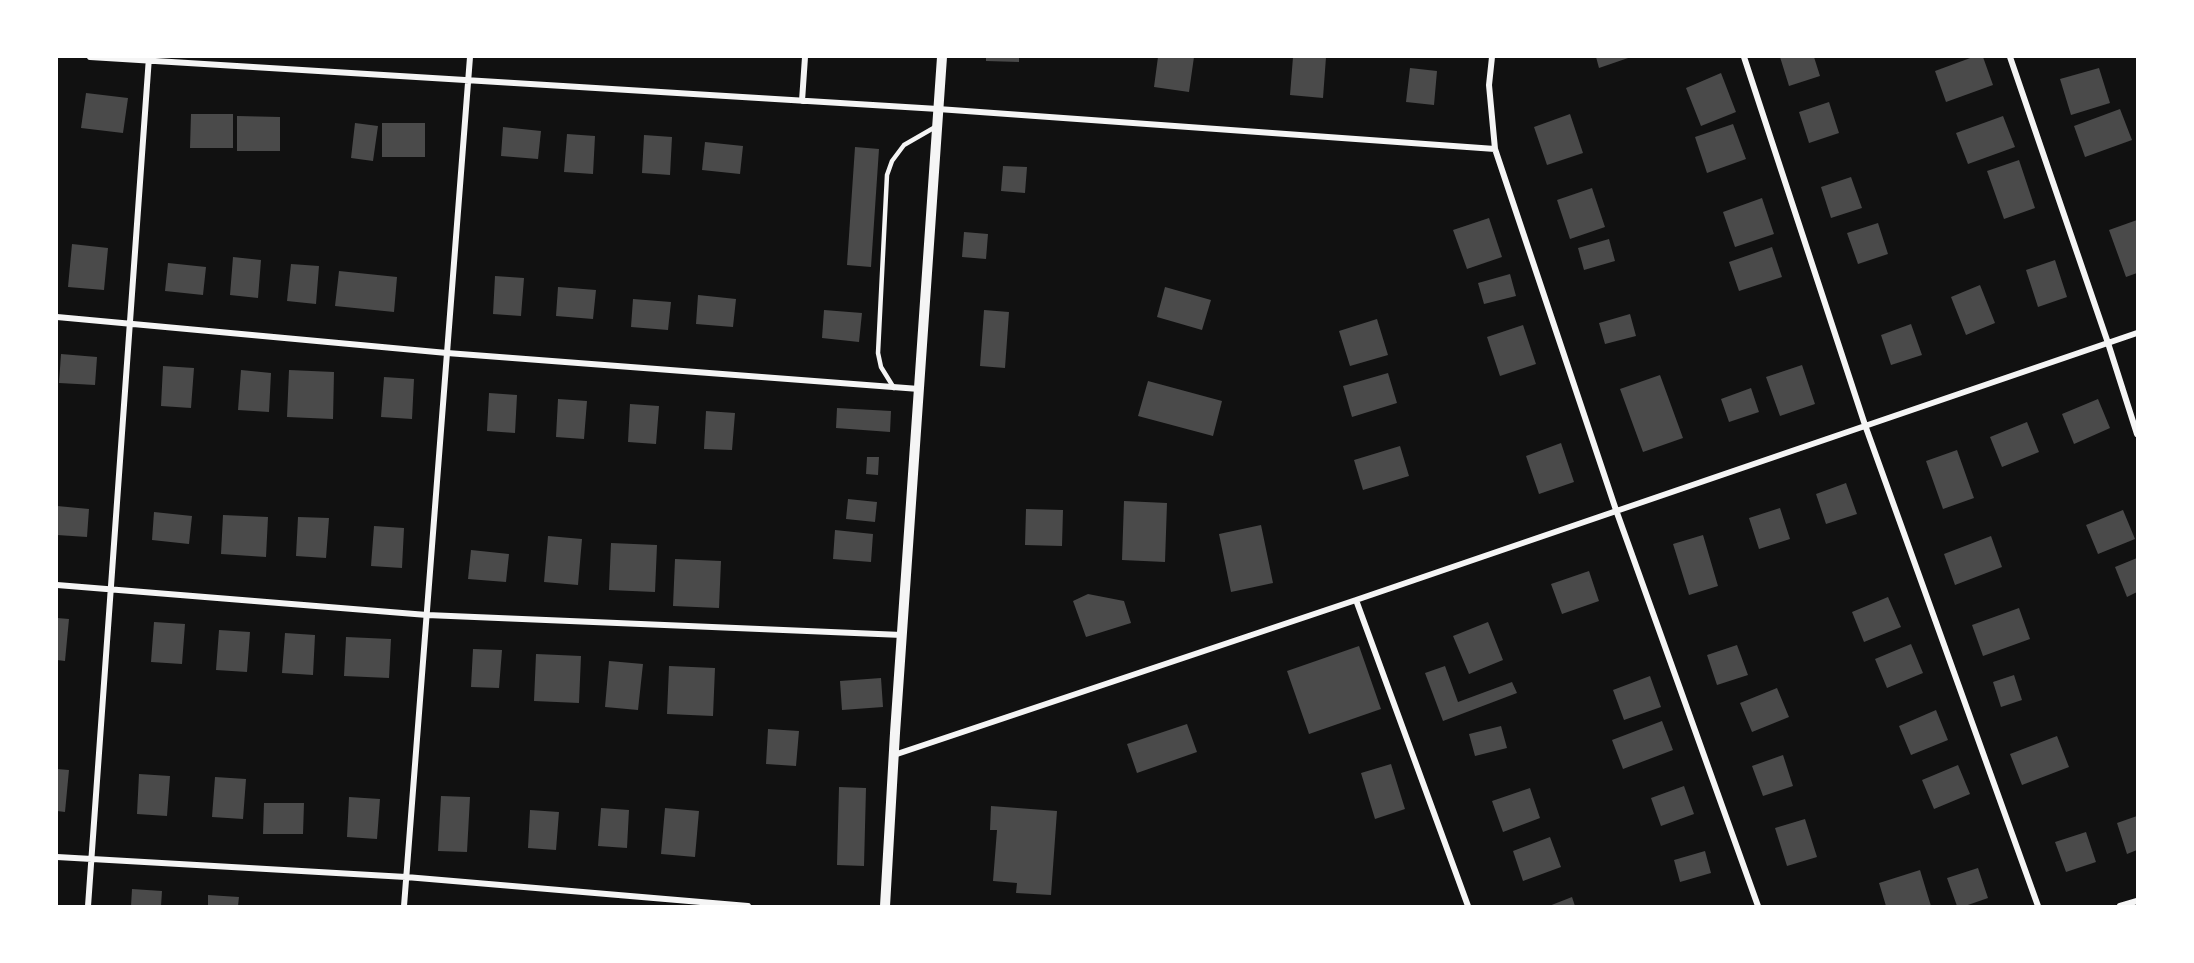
<!DOCTYPE html>
<html>
<head>
<meta charset="utf-8">
<style>
	body { margin:0 }
	#map { position:relative; width:2194px; height:963px; overflow:hidden; background:#111; font-family:Mulish,sans-serif }
	canvas { display:block }
	.frame { position:absolute; inset:0; border:58px solid #fff; pointer-events:none }
</style>
</head>
<body>
<div id="map">
<canvas width="2194" height="963"></canvas>
<div class="frame"></div>
</div>
<script>
const ctx = document.querySelector('canvas').getContext('2d');
ctx.lineJoin = 'round';
function paint(path, color) { ctx.fillStyle = color; ctx.fill(path, 'evenodd'); }
const shape = rows => new Path2D(rows.map(r => 'M' + r).join(''));
function strokePath(path, color, width, dash) { ctx.strokeStyle = color; ctx.lineWidth = width; ctx.lineCap = dash ? 'butt' : 'round'; ctx.setLineDash(dash || []); ctx.stroke(path); }
const building = shape([
	[986,57,1019,57,1019,62,986,61],
	[1158,57,1194,57,1189,92,1154,87],
	[1293,57,1326,57,1323,98,1290,95],
	[1596,57,1631,57,1599,68],
	[1780,57,1814,57,1820,76,1789,86],
	[1973,57,1983,57,1993,85,1946,102,1935,71],
	[1410,68,1437,71,1434,105,1406,102],
	[2099,68,2110,103,2071,115,2060,79],
	[1721,73,1736,112,1701,126,1686,88],
	[86,93,128,98,123,133,81,128],
	[1829,102,1839,133,1809,143,1799,112],
	[2120,109,2132,140,2085,157,2074,126],
	[191,114,233,114,233,148,190,148],
	[1570,114,1583,153,1547,165,1534,127],
	[237,116,280,117,280,151,237,151],
	[2003,116,2015,147,1968,164,1956,133],
	[355,123,378,126,373,161,351,158],
	[382,123,425,123,425,157,382,157],
	[1733,124,1746,159,1707,173,1695,137],
	[503,127,541,131,538,159,501,156],
	[567,134,595,136,593,174,564,172],
	[644,135,672,137,670,175,642,173],
	[705,142,743,146,740,174,702,170],
	[855,147,879,149,871,267,847,265],
	[2019,160,2035,208,2004,219,1987,171],
	[1003,166,1027,167,1025,193,1001,191],
	[1851,177,1862,208,1831,218,1821,187],
	[1592,188,1605,227,1570,239,1557,200],
	[1762,198,1774,234,1735,247,1723,212],
	[1489,218,1502,257,1467,269,1453,230],
	[2137,220,2137,273,2126,277,2109,230],
	[1878,223,1888,254,1858,264,1847,233],
	[964,232,988,234,986,259,962,257],
	[1609,239,1615,261,1584,270,1578,248],
	[72,244,108,248,104,290,68,287],
	[1772,247,1782,277,1739,291,1729,262],
	[233,257,261,260,258,298,230,295],
	[2055,260,2067,297,2038,307,2026,270],
	[168,263,206,267,203,295,165,291],
	[291,264,319,266,316,304,287,301],
	[339,271,397,277,394,312,335,306],
	[1510,274,1516,296,1484,304,1478,283],
	[495,276,524,278,521,316,493,314],
	[1980,285,1995,323,1966,335,1951,297],
	[558,287,596,290,593,319,556,316],
	[1165,287,1211,300,1202,330,1157,317],
	[698,295,736,299,733,327,696,324],
	[633,299,671,302,668,330,631,327],
	[824,310,862,313,859,342,822,338],
	[984,310,1009,312,1005,368,980,366],
	[1630,314,1636,336,1605,344,1599,323],
	[1377,319,1388,355,1350,366,1339,331],
	[1911,324,1922,355,1891,365,1881,335],
	[1523,325,1536,364,1500,376,1487,337],
	[61,354,97,357,95,385,59,383],
	[1802,365,1815,404,1780,416,1766,377],
	[163,366,194,368,191,408,161,406],
	[241,370,271,373,269,412,238,410],
	[289,370,334,372,333,419,287,417],
	[1388,373,1397,403,1352,417,1343,386],
	[1660,375,1683,438,1643,452,1620,389],
	[384,377,414,379,412,419,381,417],
	[1148,381,1222,401,1213,436,1138,416],
	[1751,388,1759,412,1729,422,1721,399],
	[489,393,517,395,515,433,487,431],
	[558,399,587,401,584,439,556,437],
	[2098,399,2110,428,2074,444,2062,414],
	[630,404,659,406,656,444,628,442],
	[837,408,891,411,890,432,836,428],
	[706,411,735,413,732,450,704,449],
	[2027,422,2039,452,2002,467,1990,437],
	[1561,443,1574,482,1539,494,1526,456],
	[1400,446,1409,476,1363,490,1354,460],
	[1957,450,1974,498,1943,509,1926,461],
	[867,457,879,457,878,475,866,474],
	[1846,483,1857,514,1826,524,1816,494],
	[848,499,877,502,875,522,846,519],
	[1124,501,1167,503,1165,562,1122,560],
	[57,506,89,509,87,537,57,535],
	[1780,508,1790,539,1759,549,1749,518],
	[1026,509,1063,510,1062,546,1025,545],
	[2123,510,2135,539,2098,554,2086,525],
	[154,512,192,516,189,544,152,540],
	[223,515,268,517,266,557,221,554],
	[298,517,329,518,326,558,296,556],
	[1261,525,1273,583,1231,592,1219,534],
	[374,526,404,528,402,568,371,566],
	[835,530,873,534,871,562,833,559],
	[1703,535,1718,586,1689,595,1673,544],
	[548,536,582,539,578,585,544,582],
	[1991,536,2002,567,1955,585,1944,554],
	[611,543,657,545,655,592,609,590],
	[471,550,509,554,506,582,468,579],
	[2137,558,2137,592,2127,597,2115,567],
	[675,559,721,561,719,608,673,606],
	[1589,571,1599,601,1562,614,1551,584],
	[1088,594,1124,601,1131,623,1086,637,1073,601],
	[1888,597,1901,627,1864,642,1852,612],
	[2019,608,2030,639,1983,656,1972,625],
	[57,618,69,619,65,661,57,660],
	[154,622,185,624,182,664,151,662],
	[1488,622,1503,660,1469,674,1453,636],
	[219,630,250,632,247,672,216,670],
	[285,633,315,635,313,675,282,673],
	[346,637,391,639,389,678,344,676],
	[1911,644,1923,673,1887,688,1875,659],
	[1737,645,1748,675,1717,685,1707,655],
	[1359,646,1381,709,1309,734,1287,671],
	[473,649,502,650,499,688,471,687],
	[536,654,581,656,579,703,534,701],
	[609,661,643,664,638,710,605,707],
	[669,666,715,668,713,716,667,714],
	[1445,666,1458,702,1512,682,1517,693,1443,721,1425,673],
	[2014,675,2022,700,2001,707,1993,682],
	[1650,676,1661,707,1624,720,1613,690],
	[881,678,883,707,842,710,840,681],
	[1777,688,1789,717,1752,732,1740,703],
	[1936,710,1948,740,1911,755,1899,726],
	[1662,721,1673,750,1623,769,1612,740],
	[1187,724,1197,752,1137,773,1127,744],
	[1501,726,1507,748,1475,756,1469,734],
	[768,729,799,731,796,766,766,764],
	[2057,736,2069,767,2022,785,2010,754],
	[1783,755,1793,786,1763,796,1752,766],
	[1391,764,1405,809,1375,819,1361,773],
	[1958,765,1970,794,1934,809,1922,780],
	[57,769,69,770,65,812,57,811],
	[139,774,170,776,167,816,137,814],
	[215,777,246,779,243,819,212,817],
	[1684,786,1694,814,1661,826,1651,798],
	[839,787,866,788,864,866,837,865],
	[1530,788,1540,818,1503,832,1492,801],
	[441,796,470,797,467,852,438,851],
	[349,797,380,799,377,839,347,837],
	[264,803,304,803,303,834,263,834],
	[991,806,1057,811,1051,895,1016,893,1017,883,993,881,997,830,990,830],
	[601,808,629,810,627,848,598,846],
	[665,808,699,811,695,857,661,854],
	[530,810,559,812,556,850,528,848],
	[2137,816,2137,850,2127,854,2117,823],
	[1805,819,1817,857,1787,866,1775,828],
	[2086,832,2096,862,2066,872,2055,842],
	[1550,837,1561,867,1523,881,1513,851],
	[1705,851,1711,873,1680,882,1674,860],
	[1978,868,1988,898,1965,906,1957,906,1947,878],
	[1920,870,1931,906,1886,906,1879,883],
	[132,889,162,891,161,906,131,906],
	[208,895,239,897,238,906,208,906],
	[1572,897,1575,906,1549,906]
]);
const service = shape([
	[894,388,881,367,878,353,887,175,892,161,904,145,937,126]
]);
const minor = shape([
	[90,57,938,109,1495,149],
	[1492,57,1489,85,1495,149,1616,510,1758,906],
	[1744,57,1865,425,2038,906],
	[2010,57,2108,343,2137,434],
	[802,101,805,57],
	[57,317,447,353,919,389],
	[57,585,427,615,902,635],
	[1356,600,1468,906],
	[894,755,1356,600,2137,333],
	[57,857,406,877,748,906],
	[88,906,149,57],
	[404,906,470,57],
	[2120,906,2137,901]
]);
const tertiary = shape([
	[885,906,895,733,942,57]
]);
paint(building, '#4a4a4a');
strokePath(service, '#f5f5f5', 4.5);
strokePath(minor, '#f5f5f5', 6);
strokePath(tertiary, '#f5f5f5', 10);
</script>
</body>
</html>
